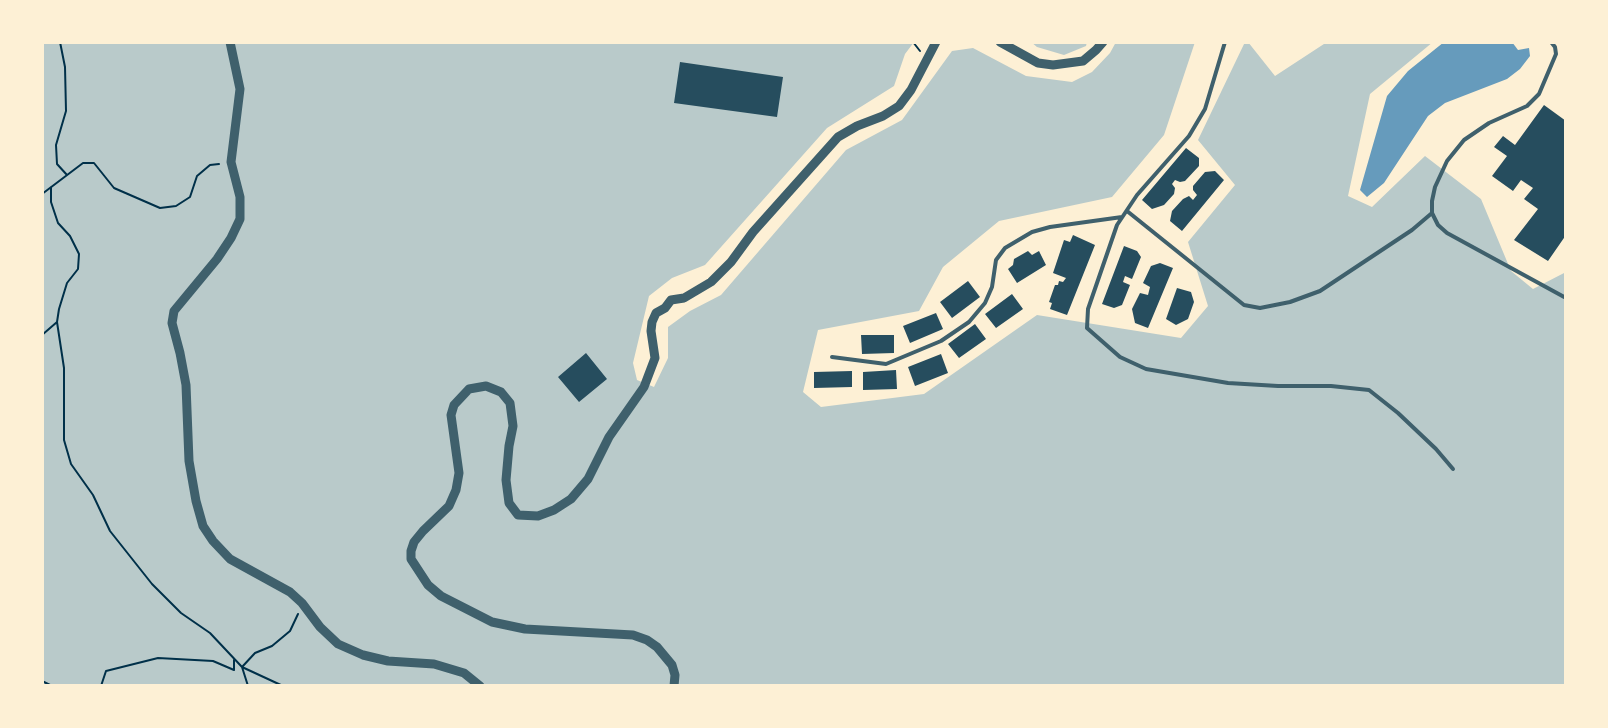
<!DOCTYPE html>
<html>
<head>
<meta charset="utf-8">
<style>
	body { margin:0 }
	#map { position:relative; width:1608px; height:728px; overflow:hidden; background:#fdf0d5; font-family:"IBM Plex Serif",serif }
	canvas { display:block }
	.frame { position:absolute; inset:0; border:44px solid #fdf0d5; pointer-events:none }
</style>
</head>
<body>
<div id="map">
<canvas width="1608" height="728"></canvas>
<div class="frame"></div>
</div>
<script>
const ctx = document.querySelector('canvas').getContext('2d');
ctx.lineJoin = 'round';
function paint(path, color) { ctx.fillStyle = color; ctx.fill(path, 'evenodd'); }
const shape = rows => new Path2D(rows.map(r => 'M' + r).join(''));
function strokePath(path, color, width, dash) { ctx.strokeStyle = color; ctx.lineWidth = width; ctx.lineCap = dash ? 'butt' : 'round'; ctx.setLineDash(dash || []); ctx.stroke(path); }
const green = shape([
	[42,42,914,42,905,54,894,86,827,128,705,265,672,278,649,296,633,363,637,380,654,387,668,358,668,327,690,311,721,295,846,150,902,120,952,51,973,48,1026,76,1072,82,1092,72,1110,53,1116,42,1195,42,1164,135,1112,197,999,221,943,267,919,311,818,330,803,392,821,407,924,394,1037,315,1181,338,1208,306,1188,242,1235,185,1198,140,1245,42,1248,42,1275,76,1327,42,1433,42,1370,94,1348,196,1372,207,1425,156,1481,199,1511,271,1533,289,1566,272,1566,686,42,686],
	[1031,42,1087,42,1086,46,1064,55,1037,47]
]);
const water = shape([
	[1444,42,1512,42,1518,50,1529,48,1530,56,1520,69,1507,79,1445,103,1428,116,1384,183,1367,197,1360,190,1387,96,1408,71]
]);
const building = shape([
	[680,62,783,77,777,117,674,103],
	[1544,105,1566,121,1566,235,1548,261,1514,240,1538,209,1524,199,1533,188,1521,180,1513,191,1492,176,1507,156,1494,147,1503,136,1515,145],
	[1186,148,1199,158,1199,166,1185,181,1180,182,1175,180,1172,184,1175,188,1174,194,1164,205,1152,209,1142,200],
	[1215,171,1224,180,1182,231,1170,221,1172,211,1183,199,1189,196,1193,200,1197,195,1193,190,1193,186,1205,172],
	[1073,235,1095,245,1067,315,1050,309,1052,303,1049,302,1055,285,1058,285,1059,281,1063,282,1066,278,1053,273,1064,240,1070,242],
	[1124,246,1137,251,1141,257,1132,279,1125,276,1123,282,1130,285,1122,305,1114,308,1102,304],
	[1028,251,1032,255,1039,251,1046,265,1017,283,1008,269,1013,265,1014,259],
	[1160,263,1173,268,1148,328,1135,323,1132,309,1140,293,1148,295,1150,287,1143,283,1151,266],
	[968,281,980,297,952,318,940,302],
	[1177,288,1191,292,1194,302,1188,319,1176,325,1166,319],
	[1012,294,1023,309,996,328,985,314],
	[936,313,943,329,910,343,903,326],
	[975,324,986,339,959,358,948,344],
	[861,335,894,335,894,353,862,354],
	[586,353,607,379,579,402,558,377],
	[941,354,948,373,915,386,908,367],
	[896,370,897,389,863,390,863,372],
	[852,371,852,387,814,388,814,372]
]);
const path = shape([
	[60,42,65,67,66,111,56,145,57,164,67,175],
	[913,42,920,51],
	[51,187,51,202,58,223,70,236,79,254,78,269,67,283,59,309,57,322,64,368,64,440,71,464,93,495,110,531,152,584,181,613,210,633,242,667,283,686],
	[42,194,83,163,94,163,114,188,160,208,176,206,190,197,197,176,210,165,219,164],
	[42,335,57,322],
	[42,681,52,686],
	[101,686,106,671,158,658,213,661,234,670,234,660],
	[248,686,242,667,255,653,272,646,290,631,298,614]
]);
const service = shape([
	[1225,42,1205,109,1189,136,1137,195,1117,225,1088,309,1087,328,1120,357,1146,369,1228,383,1278,386,1331,386,1369,390,1398,413,1436,449,1453,469],
	[1551,42,1555,47,1556,54,1539,94,1527,106,1489,123,1464,140,1447,161,1435,187,1432,201,1432,213,1438,225,1447,233,1566,298],
	[1127,211,1244,305,1260,308,1290,302,1320,291,1412,230,1432,213],
	[832,357,886,364,941,341,969,322,985,303,992,287,996,260,1005,248,1032,232,1050,227,1122,217]
]);
const tertiary = shape([
	[230,42,240,89,231,162,240,197,240,219,231,238,217,259,174,311,172,323,180,353,186,385,189,461,196,501,203,526,213,541,230,559,290,592,302,603,320,627,338,644,363,655,388,661,434,664,464,673,480,686],
	[1000,42,1038,63,1053,65,1083,61,1096,50,1103,42],
	[674,686,675,675,672,665,657,647,647,640,633,635,525,629,492,622,441,596,428,585,411,559,411,551,414,542,423,531,449,506,456,490,459,473,451,415,454,405,469,389,486,386,501,392,510,403,513,426,509,446,506,480,509,503,518,515,538,516,554,510,571,499,588,479,609,437,644,387,655,358,651,331,652,322,656,313,665,308,671,300,684,298,711,282,731,262,753,232,838,137,857,126,883,116,899,106,911,90,936,42]
]);
paint(green, '#b9caca');
paint(water, '#669bbc');
paint(building, '#264d5e');
strokePath(path, '#003049', 2);
strokePath(service, '#3f606c', 4);
strokePath(tertiary, '#3f606c', 9);
</script>
</body>
</html>
